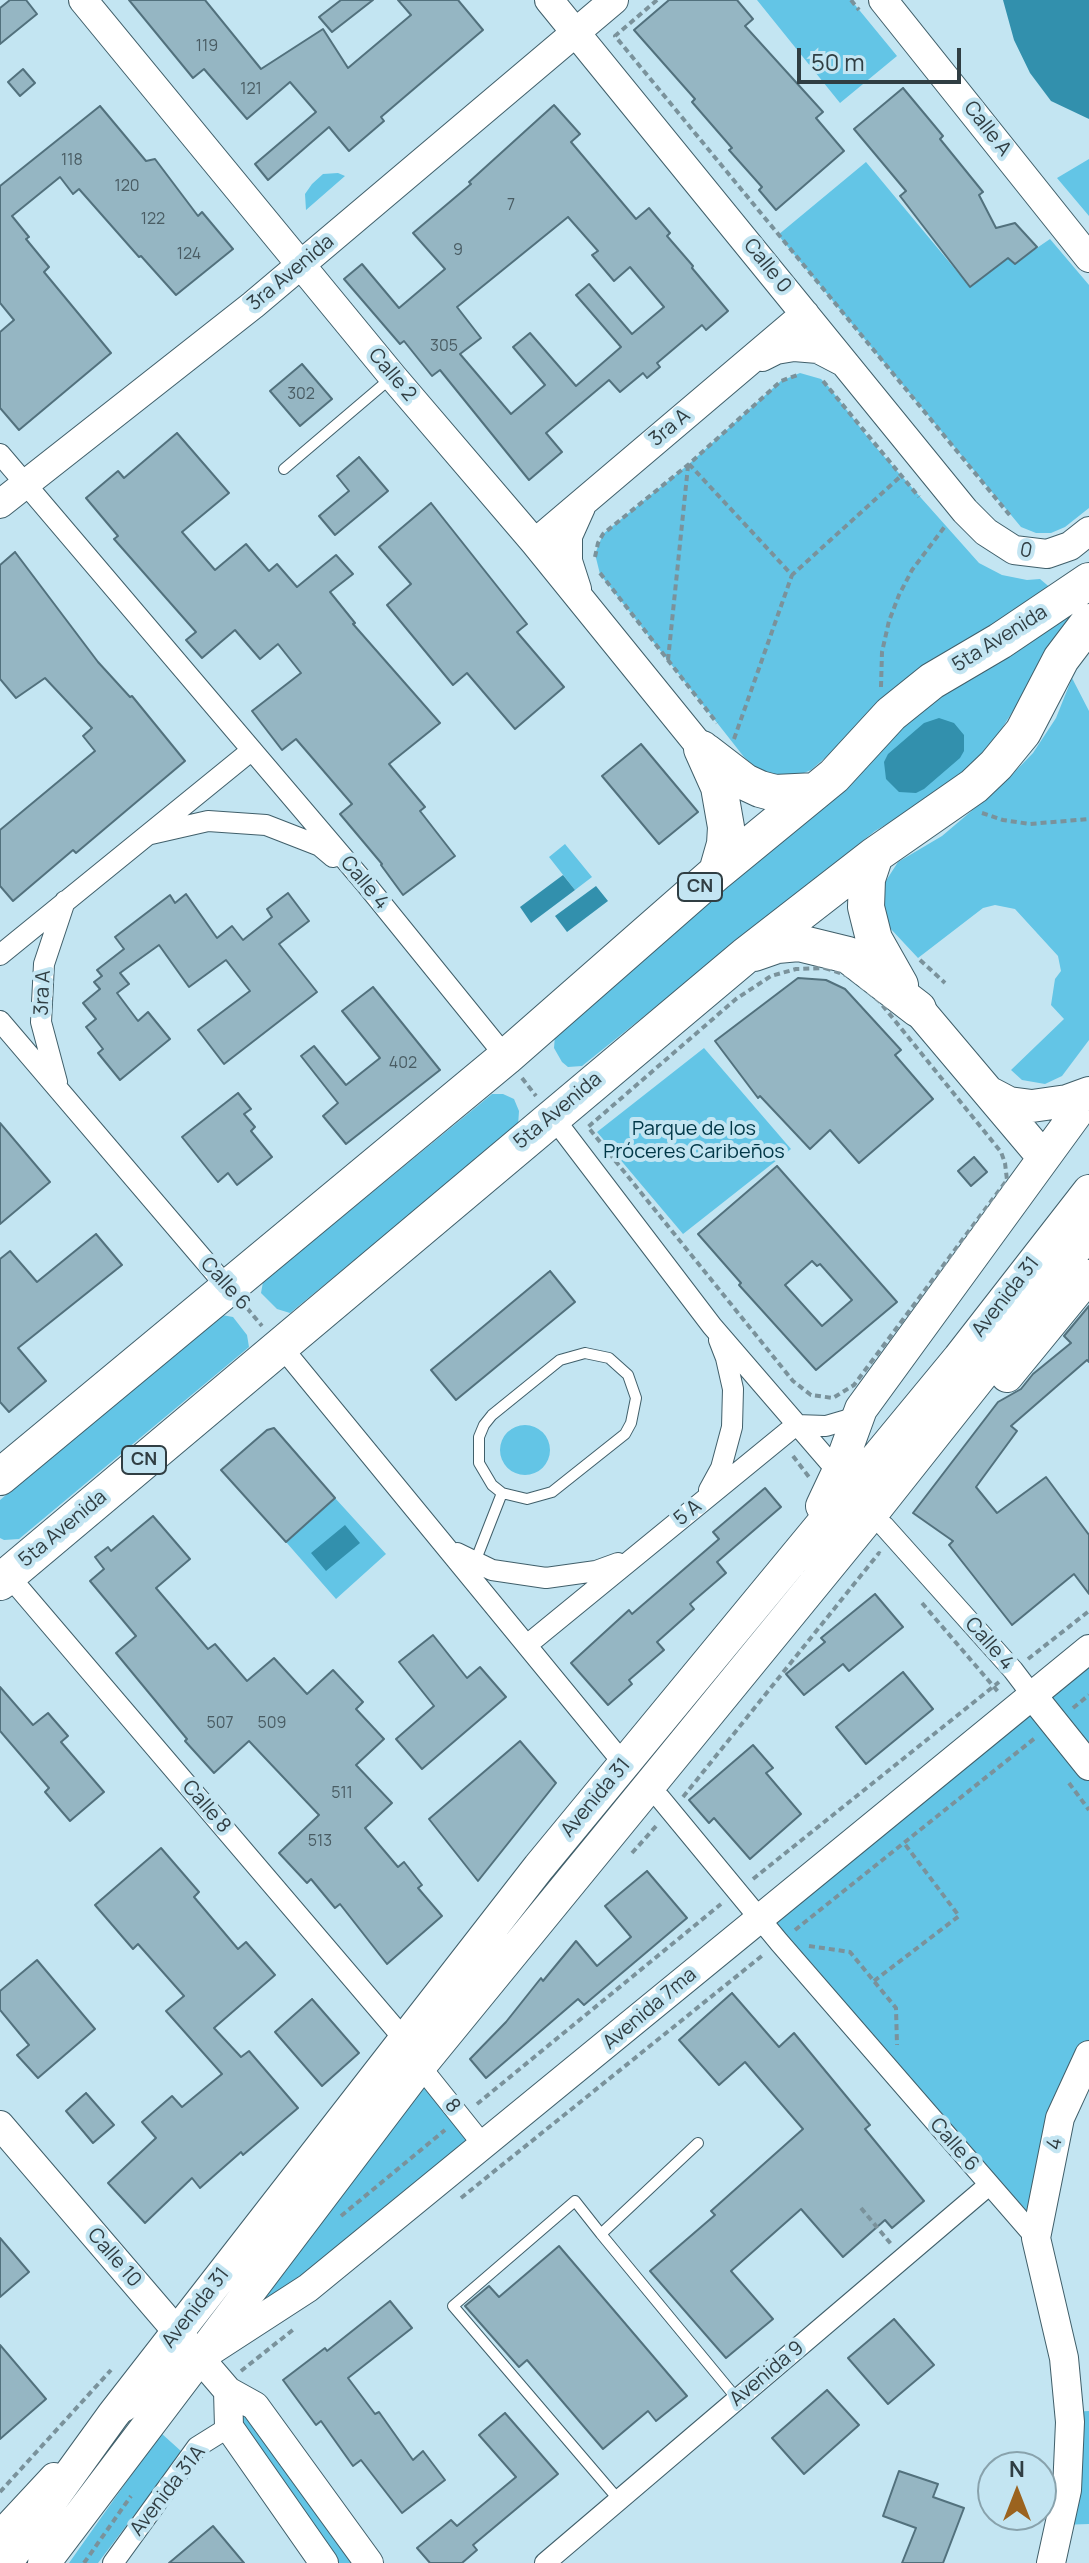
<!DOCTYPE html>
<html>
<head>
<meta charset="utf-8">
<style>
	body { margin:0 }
	#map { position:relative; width:1089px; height:2563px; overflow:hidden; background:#c3e5f2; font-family:Manrope,sans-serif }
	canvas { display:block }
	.north { position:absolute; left:977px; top:2451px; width:80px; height:80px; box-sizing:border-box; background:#c3e5f2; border:2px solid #88a2ac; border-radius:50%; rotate:0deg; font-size:22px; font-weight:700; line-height:32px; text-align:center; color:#303e43 }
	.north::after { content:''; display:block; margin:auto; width:28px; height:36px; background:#9b631f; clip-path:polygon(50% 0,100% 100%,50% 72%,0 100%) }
	.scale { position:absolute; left:797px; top:48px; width:164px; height:36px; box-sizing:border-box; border:4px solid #303e43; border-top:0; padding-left:10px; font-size:24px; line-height:28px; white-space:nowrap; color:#303e43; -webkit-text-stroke:6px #c3e5f2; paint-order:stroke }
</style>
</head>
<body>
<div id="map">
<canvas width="1089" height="2563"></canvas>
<div class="north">N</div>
<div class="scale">50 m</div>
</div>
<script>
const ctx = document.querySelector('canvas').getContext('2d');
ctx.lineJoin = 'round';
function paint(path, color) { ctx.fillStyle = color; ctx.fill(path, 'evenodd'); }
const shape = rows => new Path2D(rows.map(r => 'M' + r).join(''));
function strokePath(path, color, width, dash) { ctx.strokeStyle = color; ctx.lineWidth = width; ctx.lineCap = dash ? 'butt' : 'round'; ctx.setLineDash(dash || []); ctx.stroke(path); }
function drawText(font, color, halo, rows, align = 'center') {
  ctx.font = font + ' Manrope,sans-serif'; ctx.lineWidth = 8; ctx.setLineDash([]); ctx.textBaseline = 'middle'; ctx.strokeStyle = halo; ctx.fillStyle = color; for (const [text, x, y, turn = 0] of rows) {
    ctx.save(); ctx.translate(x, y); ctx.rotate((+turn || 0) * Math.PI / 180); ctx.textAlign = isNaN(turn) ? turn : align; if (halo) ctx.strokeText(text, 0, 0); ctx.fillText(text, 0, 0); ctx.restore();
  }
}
const green = shape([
	[757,0,851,0,897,56,840,103],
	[1089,159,1089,216,1057,178],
	[866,162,970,287,1008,258,1015,263,1050,239,1089,285,1089,508,1065,527,1051,533,1036,533,1021,527,778,235],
	[338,173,345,176,306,210,305,194,312,184,323,174],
	[800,373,821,379,828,386,873,444,979,563,1002,575,1027,580,1040,579,1053,590,848,738,811,770,797,776,770,776,756,768,744,757,600,574,595,554,603,534,689,464,781,381],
	[1087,603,1048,655,984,757,936,796,875,831,582,1066,568,1067,562,1062,554,1048,555,1035,910,714],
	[1072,678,1089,711,1089,1040,1062,1076,1045,1084,1022,1080,1011,1070,1064,1019,1051,1005,1055,979,1061,971,1058,956,1015,909,995,905,983,908,918,958,889,927,881,909,882,887,898,862,942,836,1001,786,1033,753,1056,718],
	[565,844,592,877,575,890,549,857],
	[704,1048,791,1149,683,1234,597,1132],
	[492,1094,503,1094,514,1099,519,1111,518,1126,290,1313,277,1309,261,1293,263,1282],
	[222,1315,233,1317,247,1335,249,1347,19,1539,4,1540,0,1538,0,1500],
	'500 1450a25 25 0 1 1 50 0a25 25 0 1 1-50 0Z',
	[335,1498,386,1554,336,1599,286,1542],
	[1089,1649,1089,2055,1036,2238,759,1918],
	[420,2066,484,2146,202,2357],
	[1089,2411,1089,2524,1059,2525,1069,2412],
	[243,2416,250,2416,358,2563,336,2563,240,2425],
	[161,2433,182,2452,98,2563,69,2563]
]);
const water = shape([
	[1003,0,1089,0,1089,119,1051,101,1030,73,1014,40],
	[939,718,954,723,964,735,964,751,960,758,924,789,916,793,899,792,886,779,884,762,888,754,924,723],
	[563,875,575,890,531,923,520,907],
	[596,886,608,901,567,932,555,916],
	[345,1525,360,1543,326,1571,311,1553]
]);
const building = shape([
	[10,0,26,0,37,14,0,44,0,8,10,0],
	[129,0,205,0,261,69,323,29,348,68,411,15,398,0,458,0,483,30,381,117,384,121,349,151,329,127,268,180,255,164,316,112,290,82,247,119,204,69,193,78,129,0],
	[341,0,373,0,332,32,319,17,341,0],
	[669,0,737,0,753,19,745,26,823,112,816,118,844,151,776,210,759,190,762,187,729,150,732,148,692,102,695,99,634,30,669,0],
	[23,69,35,83,20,96,8,82,23,69],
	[903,88,943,136,940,139,983,192,979,195,996,228,1015,223,1037,247,1015,264,1008,258,970,287,900,196,906,191,854,129,903,88],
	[554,105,580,134,571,142,636,219,649,208,670,233,667,236,693,266,692,268,728,311,706,330,702,325,657,363,660,367,647,378,643,373,620,392,609,380,546,433,562,452,529,480,440,370,432,376,404,341,400,344,344,279,362,264,399,308,445,269,413,233,471,184,469,182,554,105],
	[568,217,598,251,592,255,614,281,630,267,664,307,632,334,589,284,576,295,621,347,576,386,530,333,513,347,545,385,511,414,460,354,481,338,457,307,568,217],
	[100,106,146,161,155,159,198,216,202,212,233,249,176,295,141,256,139,257,79,189,73,194,60,177,12,216,29,237,26,239,49,267,44,272,111,353,19,430,0,408,0,332,14,320,0,303,0,186,100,106],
	[302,364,332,399,300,426,270,391,302,364],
	[177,433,229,493,182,532,215,570,246,544,269,571,277,564,297,587,336,555,353,574,330,592,355,623,353,624,440,723,389,764,425,807,420,811,455,856,403,895,381,865,382,864,340,814,352,804,296,739,282,750,252,711,301,673,278,644,260,659,235,630,202,658,186,640,196,632,114,539,118,536,86,498,118,471,124,478,177,433],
	[359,457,388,491,335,535,319,516,349,491,337,476,359,457],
	[431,503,527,624,517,632,564,687,515,729,467,673,453,685,387,605,411,584,379,547,431,503],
	[15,552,98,662,130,697,132,696,185,761,76,853,73,850,13,901,0,886,0,830,95,751,83,736,92,728,45,678,16,698,0,679,0,565,15,552],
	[641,744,698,812,659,844,602,776,641,744],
	[288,893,309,921,279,944,317,992,224,1064,198,1030,250,991,226,960,189,987,159,945,120,973,129,984,117,993,138,1021,148,1012,170,1039,120,1080,98,1053,103,1049,86,1027,96,1019,83,1003,100,989,94,982,102,976,97,970,124,949,115,937,170,895,175,903,186,894,217,938,232,926,243,940,272,917,267,909,288,893],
	[798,978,826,980,845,989,901,1050,895,1055,933,1099,859,1163,830,1130,810,1149,760,1096,758,1098,715,1041,798,978],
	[373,987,440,1070,346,1144,323,1116,338,1103,301,1056,314,1046,346,1085,380,1058,342,1011,373,987],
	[238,1093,251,1109,244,1114,255,1127,251,1131,272,1157,237,1185,228,1173,218,1182,182,1137,238,1093],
	[0,1123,50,1182,0,1224,0,1123],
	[974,1157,987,1172,971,1186,958,1171,974,1157],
	[777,1166,897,1302,816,1370,739,1285,741,1283,698,1234,777,1166],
	[812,1261,817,1266,820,1264,852,1300,822,1326,785,1285,812,1261],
	[96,1234,122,1265,18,1348,46,1381,9,1412,0,1402,0,1259,10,1251,37,1282,96,1234],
	[550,1271,575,1302,456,1400,431,1370,550,1271],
	[1089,1306,1089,1362,1087,1360,1011,1426,1017,1431,976,1487,997,1513,1046,1477,1089,1535,1089,1594,1074,1574,1012,1625,949,1545,953,1541,913,1513,998,1402,1021,1389,1033,1374,1071,1343,1064,1336,1089,1306],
	[274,1428,335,1498,286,1542,221,1470,267,1430,274,1428],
	[765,1488,781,1507,717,1562,726,1573,690,1604,694,1609,657,1642,664,1650,629,1680,632,1684,608,1705,571,1663,629,1610,632,1614,719,1539,713,1532,765,1488],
	[153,1516,190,1559,156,1588,208,1649,215,1644,247,1681,274,1658,307,1694,333,1670,363,1702,356,1709,384,1739,356,1765,392,1803,365,1828,398,1867,404,1862,422,1885,418,1888,442,1916,387,1964,340,1904,335,1908,311,1879,307,1883,279,1853,319,1815,249,1741,214,1773,185,1741,187,1739,116,1653,136,1636,90,1581,104,1569,95,1557,108,1547,111,1551,153,1516],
	[875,1594,903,1627,849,1671,843,1664,804,1695,786,1674,825,1642,821,1638,875,1594],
	[433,1635,467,1678,480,1667,506,1697,422,1769,396,1739,434,1706,399,1662,433,1635],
	[903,1672,933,1709,866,1764,836,1727,903,1672],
	[0,1687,33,1725,48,1713,68,1736,61,1742,104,1792,70,1821,45,1792,49,1788,0,1731,0,1687],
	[520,1741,556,1783,478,1881,429,1819,520,1741],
	[753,1745,773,1768,766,1773,801,1814,750,1859,714,1818,709,1823,689,1800,753,1745],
	[161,1848,199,1892,194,1897,238,1949,246,1942,275,1975,214,2028,241,2057,249,2051,298,2108,243,2155,241,2152,200,2188,192,2178,145,2223,108,2183,156,2138,142,2122,172,2096,182,2107,222,2074,166,2011,184,1996,138,1944,133,1949,95,1905,161,1848],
	[647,1871,687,1918,584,2005,578,1999,486,2078,470,2059,506,2022,541,1978,543,1981,576,1941,597,1966,631,1937,605,1906,647,1871],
	[37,1960,95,2029,38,2078,17,2055,29,2045,0,2010,0,1991,37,1960],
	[732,1993,779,2047,794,2033,870,2125,865,2129,924,2201,892,2228,885,2220,843,2257,801,2209,731,2271,773,2319,726,2358,650,2271,715,2215,711,2211,803,2129,745,2062,719,2085,679,2040,732,1993],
	[312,1999,359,2053,322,2086,275,2032,312,1999],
	[86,2093,114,2125,93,2143,66,2111,86,2093],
	[0,2238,29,2272,0,2297,0,2238],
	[559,2246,687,2396,656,2421,648,2411,603,2449,527,2360,519,2367,465,2306,489,2286,499,2297,559,2246],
	[390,2301,412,2328,348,2378,375,2414,379,2412,413,2460,423,2451,445,2480,402,2513,361,2460,353,2466,321,2421,316,2425,283,2380,325,2348,327,2351,390,2301],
	[894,2319,934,2365,888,2404,848,2358,894,2319],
	[0,2345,46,2399,0,2439,0,2345],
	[827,2390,859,2425,804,2474,772,2438,827,2390],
	[505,2413,558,2474,473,2545,477,2550,462,2563,430,2563,417,2548,451,2520,457,2526,516,2477,479,2435,505,2413],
	[899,2471,938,2484,933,2497,964,2508,943,2563,902,2563,916,2528,883,2516,899,2471],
	[213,2526,244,2563,169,2563,213,2526]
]);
const path = shape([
	[657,0,615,36,1012,518],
	[851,0,859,10],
	[823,381,919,497],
	[689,464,792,575,901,476],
	[595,557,598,543,603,534,689,464,781,381,800,374],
	[600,573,717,723],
	[668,660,688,466],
	[881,687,882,652,889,621,899,595,912,570,946,525],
	[734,739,792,575],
	[982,813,1003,820,1030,824,1089,819],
	[920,960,945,983],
	[825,968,849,976,879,1001,1001,1152,1005,1163,1007,1180,854,1385,833,1398,811,1395,793,1381,588,1127,736,999,771,976,796,969,825,968],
	[522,1078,536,1096],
	[247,1308,262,1326],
	[793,1456,809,1477],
	[922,1603,1000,1694],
	[1028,1659,1089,1611],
	[1073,1708,1089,1695],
	[1069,1783,1089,1810],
	[683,1797,879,1553,880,1554],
	[632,1853,658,1824],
	[753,1879,999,1682],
	[795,1930,1035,1738],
	[809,1946,850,1952,896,2008,897,2045],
	[874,1981,959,1916,904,1843],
	[477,2104,721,1904],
	[461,2198,763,1955],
	[861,2208,891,2244],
	[341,2216,445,2130],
	[241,2371,294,2329],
	[0,2492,111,2370],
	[84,2563,131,2496]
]);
const lane = shape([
	[284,469,391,378],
	[585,1353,609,1358,628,1375,636,1398,631,1423,625,1434,552,1492,527,1499,502,1493,492,1485,479,1463,479,1437,484,1425,492,1415,560,1360,585,1353],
	[475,1562,502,1493],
	[601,2234,738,2400],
	[618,2499,453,2306,575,2201,601,2234,698,2143]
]);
const street = shape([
	[0,454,365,883,506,1057],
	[151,834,208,821,266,825,320,846,333,857],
	[0,955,252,750],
	[0,1021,227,1287],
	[57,1082,41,1022,44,964,65,901],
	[552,1116,712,1326,838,1472],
	[280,1345,624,1764],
	[709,1490,721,1468,732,1427,733,1389,726,1358,719,1340],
	[884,1526,1013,1670,1032,1695],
	[457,1553,492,1570,546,1578,596,1571,618,1563],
	[8,1575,404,2039],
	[527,1645,796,1425,826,1426,850,1419,860,1411],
	[660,1798,779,1942,1036,2238],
	[420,2066,484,2146],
	[113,2563,197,2447,229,2427],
	[545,2563,989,2185]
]);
const secondary = shape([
	[83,0,393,377,535,543,702,749],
	[549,0,965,511,986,532,1014,550,1047,554,1070,546,1089,531],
	[883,0,1089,258],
	[762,357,776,350,794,347,818,349,843,362],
	[0,504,253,305,614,0],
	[535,543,805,314],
	[577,589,568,561,568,536,581,507],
	[1032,1695,1089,1766],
	[0,2125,228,2391,255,2406,369,2563],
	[228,2391,229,2427,324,2563],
	[123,2408,308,2288,1089,1649],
	[0,2535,54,2477],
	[1051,2563,1067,2490,1070,2422,1064,2358,1036,2238,1060,2118,1089,2055]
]);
const primary = shape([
	[918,1009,1043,1157],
	[990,1093,1009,1103,1032,1106,1067,1101,1089,1093],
	[1007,1376,1089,1276],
	[822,1506,838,1472,861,1409,1089,1096],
	[6,2563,113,2415,539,1867,959,1358,1089,1191],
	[44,2563,420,2066,878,1506,993,1361,1089,1231]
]);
const highway = shape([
	[702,749,719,787,726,827,725,844,717,872],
	[706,752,745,782,760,789,775,793,816,791],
	[875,855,867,879,866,907,874,939,900,985],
	[754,953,777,945,799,943,848,955,918,1009],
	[0,1477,506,1057,717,872,834,776,891,714,932,681,1000,641,1089,581],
	[0,1582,745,956,875,855,974,786,996,765,1023,732,1061,659,1089,622]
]);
const numberNames = [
	["119",207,47],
	["121",251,90],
	["118",72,161],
	["120",127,187],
	["7",511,206],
	["122",153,220],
	["9",458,251],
	["124",189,255],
	["305",444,347],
	["302",301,395],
	["402",403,1064],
	["507",220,1724],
	["509",272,1724],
	["511",342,1794],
	["513",320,1842]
];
const shields = [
	[700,887,44],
	[144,1460,44]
];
const shieldNames = [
	["CN",700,887],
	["CN",144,1460]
];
const streetNames = [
	["Calle A",987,129,52],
	["Calle 0",767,266,51],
	["3ra Avenida",291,273,-40],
	["Calle 2",392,375,50],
	["3ra A",670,428,-40],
	["0",1026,551,10],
	["5ta Avenida",1000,639,-32],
	["Calle 4",364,883,50],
	["3ra A",43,993,-87],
	["5ta Avenida",558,1111,-40],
	["Calle 6",225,1284,48],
	["Avenida 31",1006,1297,-52],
	["5 A",688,1513,-39],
	["5ta Avenida",63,1529,-40],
	["Calle 4",989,1644,49],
	["Avenida 31",596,1798,-50],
	["Calle 8",206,1807,49],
	["Avenida 7ma",650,2009,-40],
	["8",452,2106,52],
	["4",1055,2144,-79],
	["Calle 6",954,2145,49],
	["Calle 10",114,2258,49],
	["Avenida 31",196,2308,-52],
	["Avenida 9",767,2374,-40],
	["Avenida 31A",168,2491,-52]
];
const parkNames = [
	["Parque de los",694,1129],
	["Próceres Caribeños",694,1152]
];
paint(green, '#63c5e6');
paint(water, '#3290ad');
paint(building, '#95b6c3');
strokePath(building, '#52717d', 2);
strokePath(lane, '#405f6a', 12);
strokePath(street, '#405f6a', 22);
strokePath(secondary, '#405f6a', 30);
strokePath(primary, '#405f6a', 34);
strokePath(highway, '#405f6a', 38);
strokePath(path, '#7a929b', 4, [6, 4]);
strokePath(lane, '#fff', 10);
strokePath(street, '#fff', 20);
strokePath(secondary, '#fff', 28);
strokePath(primary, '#fff', 32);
strokePath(highway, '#fff', 36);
drawText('16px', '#495c63', null, numberNames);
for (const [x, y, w] of shields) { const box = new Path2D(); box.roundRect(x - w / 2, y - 14, w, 28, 6); ctx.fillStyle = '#c3e5f2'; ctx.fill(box); strokePath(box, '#303e43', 2); }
drawText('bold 18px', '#303e43', null, shieldNames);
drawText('20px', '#303e43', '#c3e5f2', streetNames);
drawText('20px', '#003747', '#c3e5f2', parkNames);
</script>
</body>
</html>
